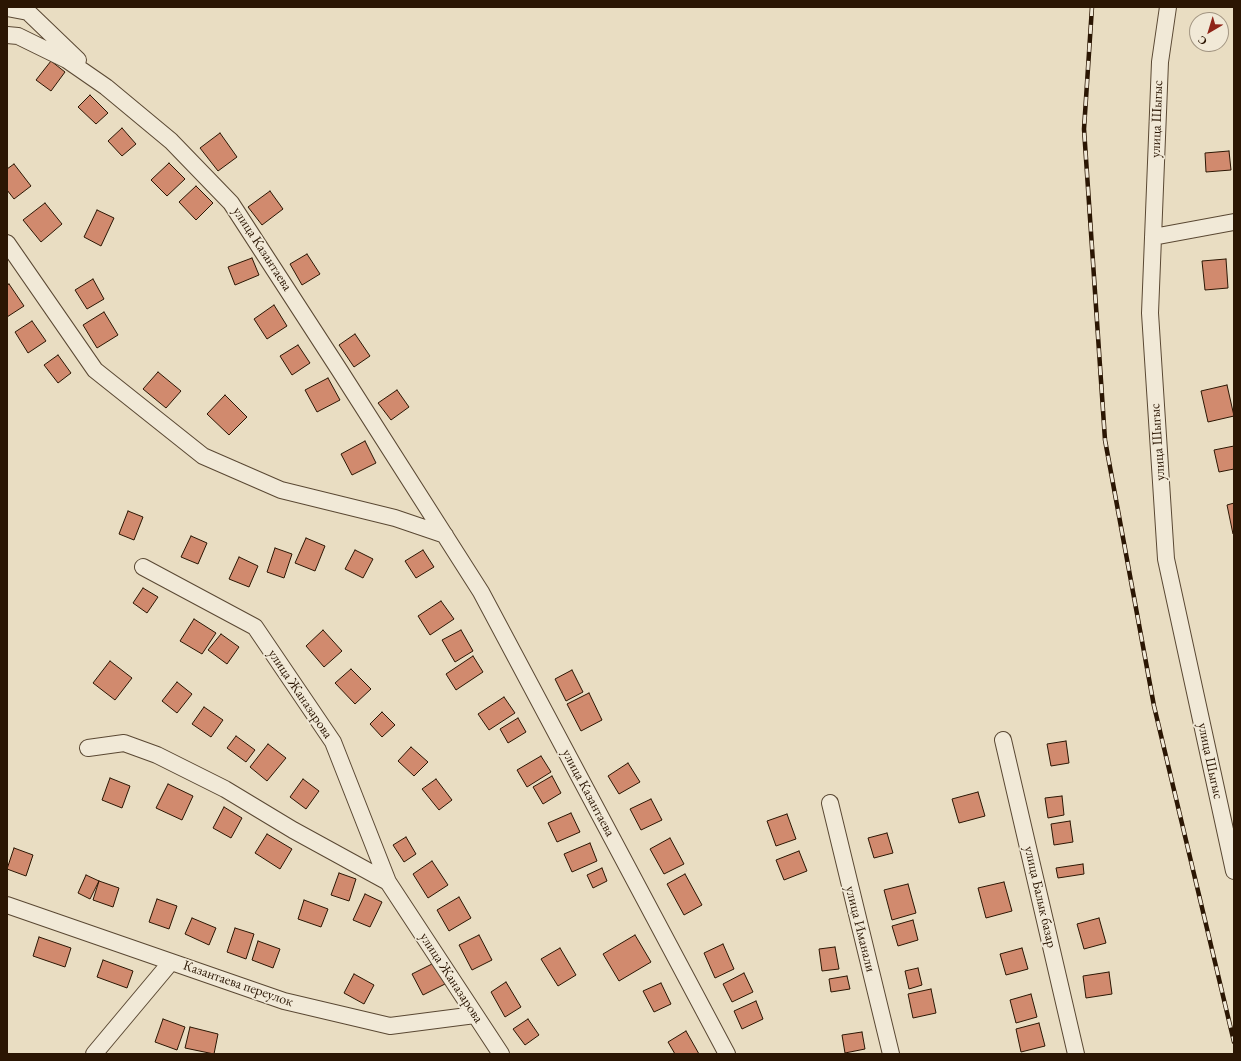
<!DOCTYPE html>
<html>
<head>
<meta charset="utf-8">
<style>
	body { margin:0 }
	#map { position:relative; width:1241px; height:1061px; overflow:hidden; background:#e9ddc2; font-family:"EB Garamond",serif }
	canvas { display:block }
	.frame { position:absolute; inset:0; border:8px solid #2b1603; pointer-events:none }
	.north { position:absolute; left:1189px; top:12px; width:40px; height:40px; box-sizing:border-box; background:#f1e9d7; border:1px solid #a29582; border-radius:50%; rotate:218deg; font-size:11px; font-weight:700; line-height:16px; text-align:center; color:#2b1603 }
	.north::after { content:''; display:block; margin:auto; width:14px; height:18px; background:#8f2418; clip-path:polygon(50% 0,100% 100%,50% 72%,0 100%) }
</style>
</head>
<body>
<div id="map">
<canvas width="1241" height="1061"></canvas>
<div class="frame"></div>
<div class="north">С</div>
</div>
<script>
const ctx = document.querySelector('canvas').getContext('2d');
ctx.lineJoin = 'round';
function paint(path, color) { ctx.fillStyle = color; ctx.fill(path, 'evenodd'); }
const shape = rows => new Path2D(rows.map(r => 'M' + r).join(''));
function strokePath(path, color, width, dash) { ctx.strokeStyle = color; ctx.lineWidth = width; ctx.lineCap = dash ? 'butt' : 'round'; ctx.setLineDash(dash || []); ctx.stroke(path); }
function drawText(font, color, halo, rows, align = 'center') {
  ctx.font = font + ' "EB Garamond",serif'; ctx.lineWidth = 3.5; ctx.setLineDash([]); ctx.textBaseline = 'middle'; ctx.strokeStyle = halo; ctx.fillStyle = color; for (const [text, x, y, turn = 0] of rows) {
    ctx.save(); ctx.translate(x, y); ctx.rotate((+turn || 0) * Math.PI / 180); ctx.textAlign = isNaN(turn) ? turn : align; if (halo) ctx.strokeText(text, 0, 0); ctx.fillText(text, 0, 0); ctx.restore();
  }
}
const building = shape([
	[51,61,65,72,51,91,36,80,51,61],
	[90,95,108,113,96,124,78,107,90,95],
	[122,128,136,144,122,156,108,141,122,128],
	[220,133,237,157,218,171,200,148,220,133],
	[1229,151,1231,170,1206,172,1205,153,1229,151],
	[169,163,185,179,167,196,151,180,169,163],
	[14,164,31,186,14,199,7,190,7,169,14,164],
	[196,186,213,203,196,220,179,202,196,186],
	[270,191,283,209,262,225,248,207,270,191],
	[45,203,62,224,41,242,23,220,45,203],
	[97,210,114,218,101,246,84,237,97,210],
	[307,254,320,274,302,285,290,264,307,254],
	[252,258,259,275,235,285,228,267,252,258],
	[1226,259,1228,288,1205,290,1202,261,1226,259],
	[93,279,104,299,87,309,75,290,93,279],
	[9,284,24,306,7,317,7,285,9,284],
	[274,305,287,326,267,339,254,319,274,305],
	[104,312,118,335,97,348,83,325,104,312],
	[32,321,46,341,28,353,15,332,32,321],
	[355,334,370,356,354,367,339,345,355,334],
	[298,345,310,363,292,375,280,356,298,345],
	[58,355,71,373,58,383,44,365,58,355],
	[158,372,181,391,166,408,143,389,158,372],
	[328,378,340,400,317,412,305,390,328,378],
	[1227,385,1234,416,1208,422,1201,391,1227,385],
	[397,390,409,407,391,420,378,403,397,390],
	[225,395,247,417,229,435,207,414,225,395],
	[365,441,376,463,352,475,341,454,365,441],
	[1234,446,1234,469,1219,472,1214,450,1234,446],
	[1234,503,1234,534,1233,534,1227,505,1234,503],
	[128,511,143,517,134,540,119,534,128,511],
	[191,536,207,543,198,564,181,557,191,536],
	[306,538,325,546,315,571,295,563,306,538],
	[275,548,292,554,284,578,267,572,275,548],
	[355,550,373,559,363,578,345,569,355,550],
	[423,550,434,567,416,578,405,561,423,550],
	[239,557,258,566,249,587,229,579,239,557],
	[143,588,158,597,147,613,133,603,143,588],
	[441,601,454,619,430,635,418,616,441,601],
	[194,619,216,633,202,654,180,641,194,619],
	[323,630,342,651,324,667,306,646,323,630],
	[461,630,473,651,455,662,442,640,461,630],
	[221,634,239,647,227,664,208,650,221,634],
	[473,656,483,672,456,690,446,674,473,656],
	[110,661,132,678,115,700,93,683,110,661],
	[351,669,371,689,355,704,335,683,351,669],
	[572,670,583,692,566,701,555,679,572,670],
	[177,682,192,694,177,713,162,701,177,682],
	[589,693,602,720,581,731,567,704,589,693],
	[504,697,515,713,489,730,478,714,504,697],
	[204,707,223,720,211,737,192,724,204,707],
	[382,712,395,725,382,737,370,724,382,712],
	[518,718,526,732,508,743,500,729,518,718],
	[236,736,255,750,246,762,227,748,236,736],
	[1066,741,1069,763,1051,766,1047,744,1066,741],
	[268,744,286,758,267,781,250,767,268,744],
	[411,747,428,762,414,776,398,761,411,747],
	[541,756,551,772,527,787,517,770,541,756],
	[628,763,640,782,619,794,608,776,628,763],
	[552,776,561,793,543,804,533,787,552,776],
	[110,778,130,786,122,808,102,800,110,778],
	[303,779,319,791,306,809,290,797,303,779],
	[436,779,452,800,439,810,422,789,436,779],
	[168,784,193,796,182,820,156,808,168,784],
	[978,792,985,816,959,823,952,799,978,792],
	[1062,796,1064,815,1048,818,1045,798,1062,796],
	[651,799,662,820,641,830,630,809,651,799],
	[224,807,242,818,231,838,213,828,224,807],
	[571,813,580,832,557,842,548,823,571,813],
	[787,814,796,839,776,846,767,821,787,814],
	[1070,821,1073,842,1054,845,1051,824,1070,821],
	[887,833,893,853,874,858,868,838,887,833],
	[267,834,292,849,280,869,255,853,267,834],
	[406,837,416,854,404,862,393,845,406,837],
	[670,838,684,864,664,874,650,849,670,838],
	[590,843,597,861,572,872,564,854,590,843],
	[14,848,33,855,26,876,7,869,14,848],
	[799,851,807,871,784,880,776,860,799,851],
	[432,861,448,885,428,898,413,874,432,861],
	[1083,864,1084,874,1058,878,1056,868,1083,864],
	[602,868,607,881,593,888,587,875,602,868],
	[339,873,356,879,349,901,331,895,339,873],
	[685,874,702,905,684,915,667,884,685,874],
	[86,875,99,881,90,899,78,893,86,875],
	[99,881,119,888,113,907,93,900,99,881],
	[1004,882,1012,911,986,918,978,888,1004,882],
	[908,884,916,913,892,920,884,890,908,884],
	[365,894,382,902,370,927,353,920,365,894],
	[459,897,471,918,449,931,437,910,459,897],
	[157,899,177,906,169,929,149,922,157,899],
	[304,900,328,909,321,927,298,919,304,900],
	[192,918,216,928,209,945,185,934,192,918],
	[1099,918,1106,943,1084,949,1077,924,1099,918],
	[913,920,918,940,898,946,892,926,913,920],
	[235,928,254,934,246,959,227,952,235,928],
	[479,935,492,960,472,970,459,945,479,935],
	[635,935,651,962,619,981,603,954,635,935],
	[39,937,71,948,65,967,33,956,39,937],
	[258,941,280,949,273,968,252,960,258,941],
	[723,944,734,969,715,978,704,953,723,944],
	[835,947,839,969,822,971,819,949,835,947],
	[560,948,576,975,558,986,541,959,560,948],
	[1022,948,1028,969,1006,975,1000,954,1022,948],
	[103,960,133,971,127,988,97,977,103,960],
	[436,962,447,983,423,995,412,974,436,962],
	[918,968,922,985,909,989,905,971,918,968],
	[1109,972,1112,994,1086,998,1083,976,1109,972],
	[744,973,753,992,732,1002,723,984,744,973],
	[354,974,374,985,364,1004,344,993,354,974],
	[847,976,850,989,831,992,829,979,847,976],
	[506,982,521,1007,505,1017,491,992,506,982],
	[661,983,671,1004,654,1012,643,991,661,983],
	[931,989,936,1013,913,1018,908,994,931,989],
	[1031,994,1037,1017,1016,1023,1010,1000,1031,994],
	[756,1001,763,1019,742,1029,734,1011,756,1001],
	[163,1019,185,1027,177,1050,155,1042,163,1019],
	[528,1019,539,1035,525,1045,513,1029,528,1019],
	[1039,1023,1045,1046,1021,1052,1016,1029,1039,1023],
	[190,1027,218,1034,214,1054,185,1048,190,1027],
	[686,1031,699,1054,675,1054,668,1042,686,1031],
	[862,1032,865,1049,845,1053,842,1035,862,1032]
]);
const minor = shape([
	[1168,7,1160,62,1150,313,1166,559,1234,871],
	[7,8,28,12,78,60],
	[7,35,18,36,67,60,106,87,171,141,231,203,340,371,481,592,727,1054],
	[1153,237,1234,222],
	[7,243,95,370,203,456,281,490,395,518,445,535],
	[143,567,255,627,333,742,388,882,501,1054],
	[1003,740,1076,1054],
	[88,748,124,743,157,755,225,789,293,830,388,882],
	[830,803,891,1054],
	[7,905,284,1001,390,1026,475,1015],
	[94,1054,171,962]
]);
const rail = shape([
	[1092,7,1084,129,1105,440,1154,706,1234,1042]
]);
const streetNames = [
	["улица Шыгыс",1157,119,-88],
	["улица Казантаева",262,249,57],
	["улица Шыгыс",1158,442,-94],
	["улица Жаназарова",300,694,56],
	["улица Шыгыс",1210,761,78],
	["улица Казантаева",588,793,62],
	["улица Балык базар",1040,897,77],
	["улица Иманали",860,929,76],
	["улица Жаназарова",451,978,57],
	["Казантаева переулок",238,984,19]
];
paint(building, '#d18a6e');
strokePath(building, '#2b1603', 1);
strokePath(minor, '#5a4833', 18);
strokePath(minor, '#f1e9d7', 16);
strokePath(rail, '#2b1603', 4.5);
strokePath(rail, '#f1e9d7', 3, [9]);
drawText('14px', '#2b1603', '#f1e9d7', streetNames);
</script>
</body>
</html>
